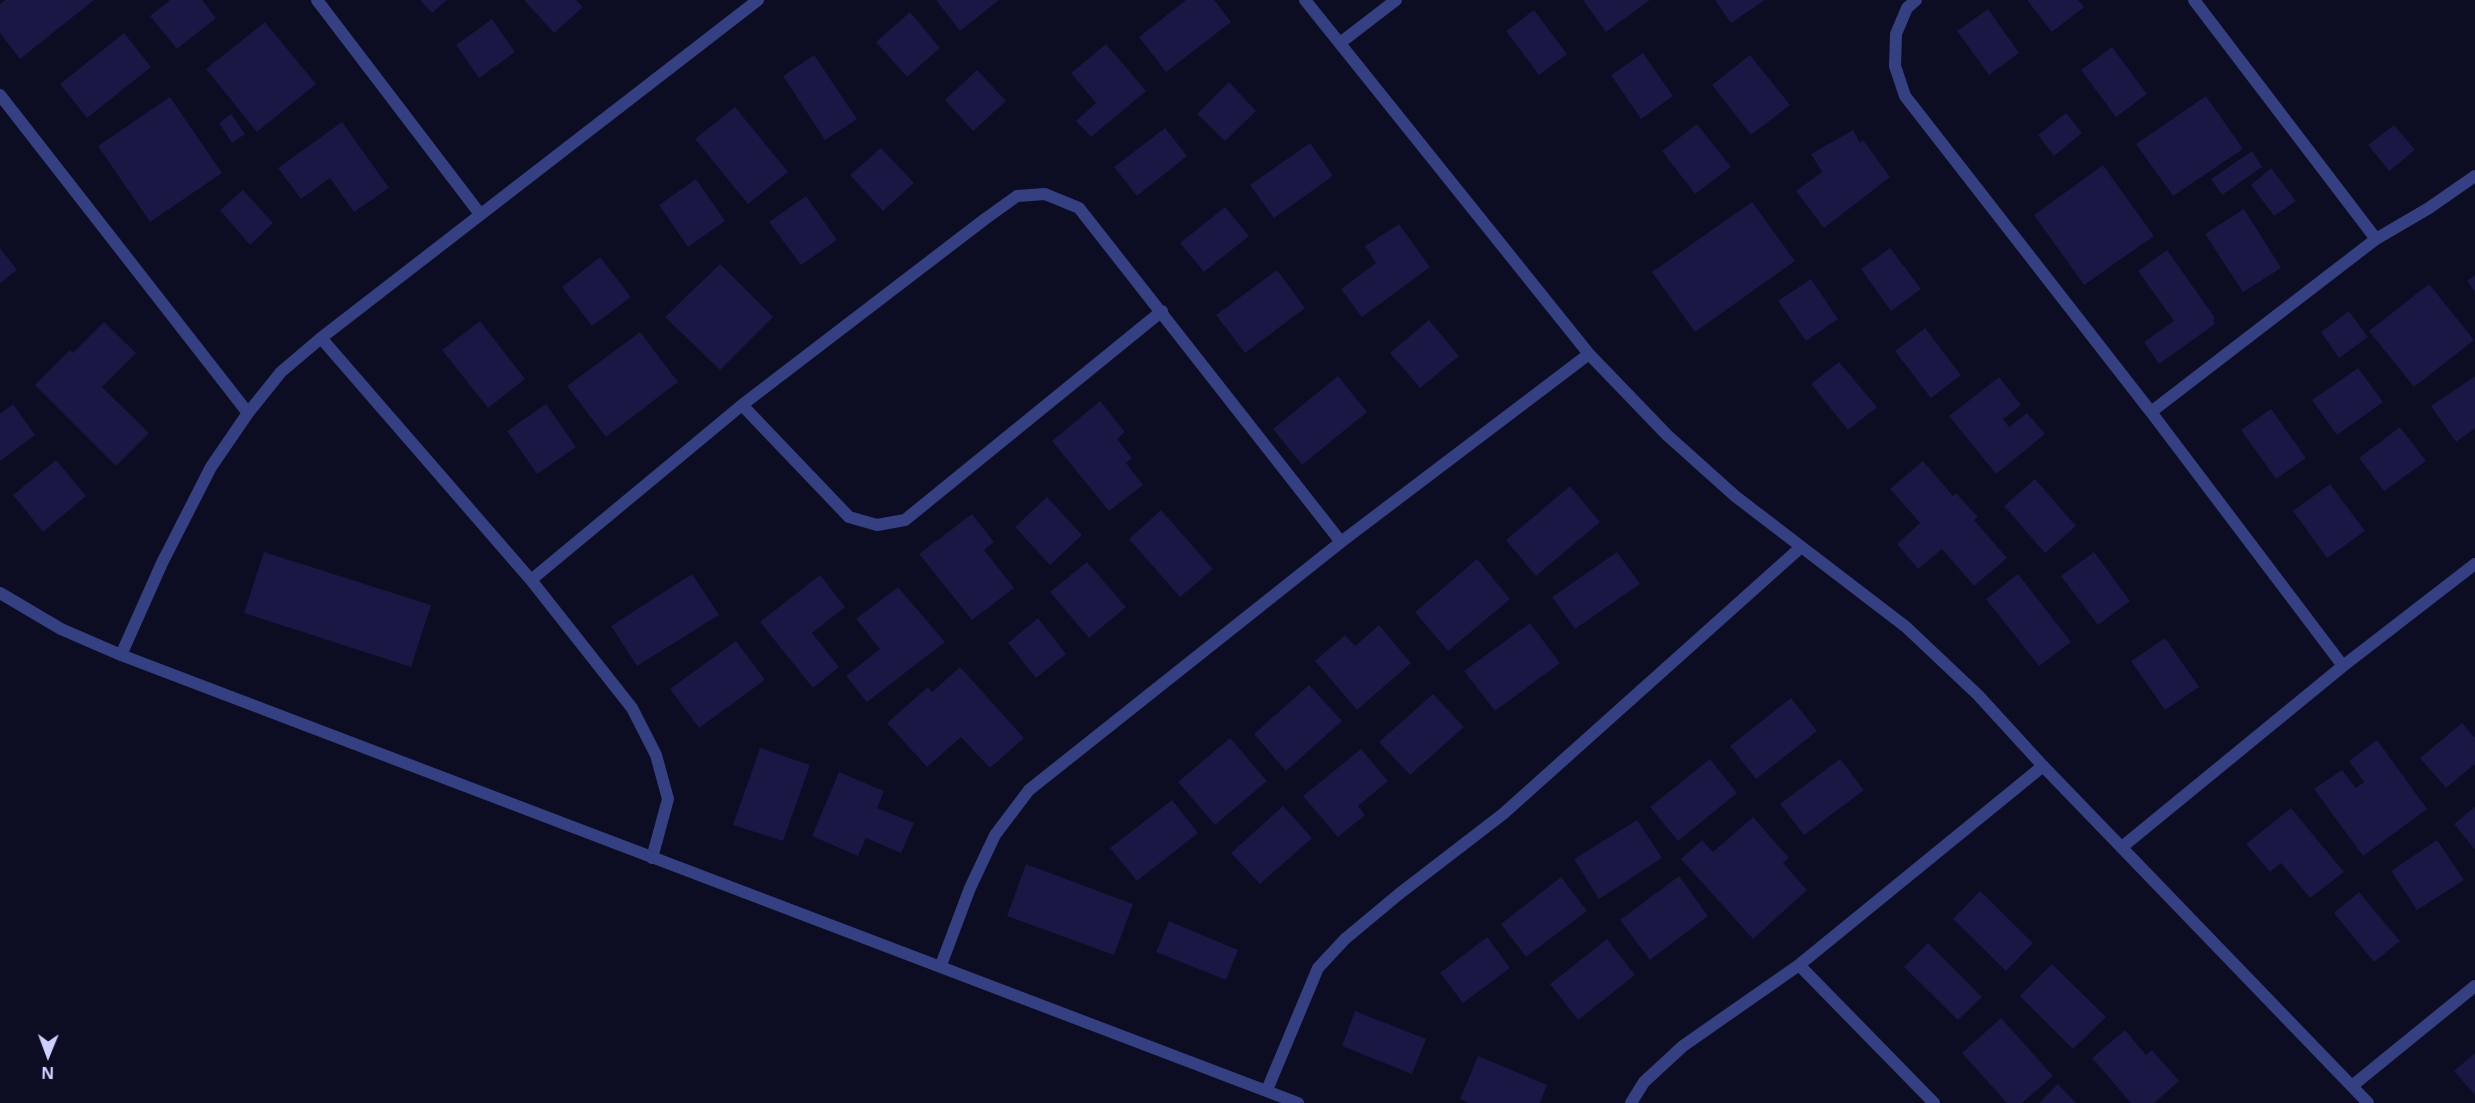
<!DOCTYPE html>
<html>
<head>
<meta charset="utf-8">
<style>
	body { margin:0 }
	#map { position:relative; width:2475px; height:1103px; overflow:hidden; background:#0c0c22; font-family:"Noto Sans",sans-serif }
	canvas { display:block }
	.north { position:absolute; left:18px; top:1025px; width:60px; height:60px; -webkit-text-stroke:4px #0c0c22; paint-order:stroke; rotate:181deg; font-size:16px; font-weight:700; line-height:24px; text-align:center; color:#cdd0ff }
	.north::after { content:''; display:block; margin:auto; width:21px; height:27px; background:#cdd0ff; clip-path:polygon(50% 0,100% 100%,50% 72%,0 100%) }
</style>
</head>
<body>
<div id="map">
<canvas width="2475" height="1103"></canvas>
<div class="north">N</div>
</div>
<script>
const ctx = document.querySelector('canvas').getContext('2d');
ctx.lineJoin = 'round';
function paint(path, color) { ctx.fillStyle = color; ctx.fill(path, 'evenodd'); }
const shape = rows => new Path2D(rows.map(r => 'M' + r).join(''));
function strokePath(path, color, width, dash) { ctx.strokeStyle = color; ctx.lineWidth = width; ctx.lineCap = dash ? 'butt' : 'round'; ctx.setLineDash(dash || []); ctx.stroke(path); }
const building = shape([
	[5,0,94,0,20,59,0,33,0,4],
	[170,0,202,0,216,18,177,49,150,16],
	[420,0,447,0,432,13],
	[524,0,576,0,583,7,554,33],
	[936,0,999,0,960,31],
	[1186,0,1214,0,1231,22,1166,72,1139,37],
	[1583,0,1650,0,1606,32],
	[1715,0,1765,0,1731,23],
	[2027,0,2078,0,2084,7,2052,32],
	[1988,9,2019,53,1989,75,1957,31],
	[1534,10,1567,54,1539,75,1506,31],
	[910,12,940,48,907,77,876,42],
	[492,19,515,52,479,78,456,45],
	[265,22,316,84,257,132,206,69],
	[124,33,151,67,87,118,60,84],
	[1106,44,1146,91,1091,137,1076,121,1096,103,1071,73],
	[2112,47,2147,94,2116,117,2081,70],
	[1643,53,1673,96,1641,119,1611,75],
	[814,55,857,119,825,140,783,76],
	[1750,55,1790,105,1751,135,1712,85],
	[977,70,1006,101,973,131,945,100],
	[1229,82,1256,111,1225,141,1197,114],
	[2206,96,2243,149,2173,196,2136,144],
	[170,97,222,173,150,222,98,146],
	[735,107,788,172,748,204,695,139],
	[2066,113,2082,133,2054,156,2038,135],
	[231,114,245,134,232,143,219,123],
	[342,122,389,188,354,212,330,178,301,199,278,168],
	[1697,124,1731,167,1695,194,1662,151],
	[2394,125,2415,150,2389,171,2368,145],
	[1165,128,1187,156,1137,196,1114,167],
	[1853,130,1860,143,1863,140,1890,177,1824,228,1796,191,1822,172,1811,154],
	[1310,143,1333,176,1274,218,1250,185],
	[881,148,914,183,883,211,850,175],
	[2252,151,2262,167,2222,195,2211,179],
	[2103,165,2154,236,2084,285,2034,215],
	[2271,168,2296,201,2274,216,2251,185],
	[696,179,725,221,688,247,659,205],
	[243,190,273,223,250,245,220,210],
	[806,196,837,240,801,265,769,222],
	[1752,202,1795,261,1695,332,1652,272],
	[1225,207,1249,236,1204,272,1180,243],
	[2244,209,2281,268,2243,292,2205,234],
	[1399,224,1430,267,1362,317,1341,289,1376,263,1365,246],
	[0,248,17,270,0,283],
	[1890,248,1921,289,1891,311,1861,269],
	[2167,250,2215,318,2213,320,2215,324,2159,364,2144,342,2174,321,2138,271],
	[600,257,631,297,592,326,562,287],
	[720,264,773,317,720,370,665,317],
	[1277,270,1305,308,1245,353,1216,315],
	[2475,275,2475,292,2467,281],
	[1811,279,1838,319,1806,341,1778,301],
	[2429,284,2474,340,2414,387,2369,331],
	[2349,311,2368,337,2339,358,2321,332],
	[1429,320,1459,356,1420,388,1390,353],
	[480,321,525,379,488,408,442,350],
	[104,322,136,353,102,387,149,433,116,466,35,385,70,350,73,353],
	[1925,328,1961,375,1931,398,1895,351],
	[640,332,678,382,606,437,567,386],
	[1839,362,1877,407,1848,430,1811,384],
	[2358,368,2383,402,2337,435,2312,400],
	[1338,376,1367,412,1302,465,1273,429],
	[2475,376,2475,428,2456,442,2431,406],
	[1999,377,2021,405,2003,419,2009,427,2027,413,2045,434,1996,474,1949,416],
	[1100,401,1125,432,1117,439,1132,458,1126,463,1143,485,1109,511,1052,441],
	[13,404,35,435,0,461,0,414],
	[546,404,576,447,537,474,507,431],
	[2271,409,2306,458,2276,479,2241,430],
	[2400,427,2426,461,2384,491,2359,458],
	[56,460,86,496,43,532,13,495],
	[1923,461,1953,496,1956,493,1978,517,1974,520,2007,558,1974,586,1942,549,1918,569,1897,544,1920,523,1890,489],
	[2035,479,2076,526,2045,553,2004,506],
	[2330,484,2365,531,2327,558,2293,511],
	[1570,486,1600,522,1536,576,1506,540],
	[1047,497,1082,535,1050,565,1015,527],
	[1161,510,1213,569,1180,597,1129,539],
	[972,514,994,542,984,550,1014,588,972,620,919,554],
	[264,552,431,605,411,667,244,613],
	[1617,552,1640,584,1575,629,1552,597],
	[2094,552,2130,601,2098,625,2061,576],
	[1477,559,1510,599,1448,651,1415,612],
	[1087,562,1126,607,1089,638,1050,592],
	[692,574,719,615,637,666,611,626],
	[2018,574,2071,642,2039,666,1986,599],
	[820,575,845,607,812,633,839,667,813,688,760,622],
	[898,587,945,642,867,702,846,676,880,649,856,619],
	[1038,618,1066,654,1036,678,1008,643],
	[1530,623,1560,663,1495,711,1464,671],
	[1379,625,1411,663,1357,710,1315,661,1345,635,1355,646],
	[2165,638,2199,687,2165,710,2131,661],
	[736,641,765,680,699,728,670,689],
	[960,667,1024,738,990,768,961,737,927,767,887,723,928,687,932,692],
	[1309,685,1342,721,1286,771,1254,734],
	[1433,694,1464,727,1410,775,1379,742],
	[1791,698,1817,731,1756,779,1730,746],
	[2462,723,2475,738,2475,764,2446,788,2420,758],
	[1230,738,1267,781,1215,825,1178,782],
	[2377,740,2427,809,2363,856,2314,789,2342,770,2356,788,2364,782,2349,761],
	[760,748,810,765,783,841,733,825],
	[1361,749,1388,781,1358,806,1365,815,1338,837,1303,796],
	[1710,759,1737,793,1678,841,1650,807],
	[1840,759,1864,790,1804,835,1780,804],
	[839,772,884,791,877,808,914,823,901,853,866,838,858,856,812,836],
	[1172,800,1198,833,1137,881,1110,848],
	[1283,806,1312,838,1260,884,1231,853],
	[2475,807,2475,850,2454,824],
	[2291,808,2344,872,2310,898,2281,863,2270,872,2246,844],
	[1753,817,1789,858,1783,863,1807,890,1753,939,1681,859,1702,840,1713,852],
	[1637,820,1662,858,1599,899,1574,859],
	[2437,840,2464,880,2417,910,2391,871],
	[1026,864,1133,904,1114,955,1007,916],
	[1679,876,1708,916,1650,960,1620,920],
	[1561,877,1587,911,1526,957,1501,924],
	[1980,891,2033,943,2006,971,1953,919],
	[2359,892,2400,941,2374,962,2334,913],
	[1169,921,1238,950,1226,980,1156,952],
	[1487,937,1510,968,1463,1003,1440,973],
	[1607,939,1635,975,1578,1020,1550,984],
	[1928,943,1982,997,1958,1020,1904,967],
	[2052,964,2106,1017,2073,1049,2020,996],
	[1355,1011,1426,1039,1412,1074,1342,1046],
	[2001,1018,2053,1076,2022,1103,2007,1103,1962,1053],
	[2125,1030,2146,1055,2152,1050,2179,1081,2154,1103,2131,1103,2092,1058],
	[2475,1053,2475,1095,2454,1071],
	[1478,1056,1547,1085,1540,1103,1469,1103,1460,1099],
	[2058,1084,2076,1103,2039,1103]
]);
const minor = shape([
	[317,0,480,214],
	[1305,0,1589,354,1667,435,1735,496,1906,627,1978,695,2043,766,2368,1103],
	[1916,0,1907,8,1896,34,1895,66,1905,96,2151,412],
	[2194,0,2376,239],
	[1340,43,1396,0],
	[0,95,248,413],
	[321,338,531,580,632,708,656,755,668,799,652,858],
	[742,405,849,517,877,525,905,520,1162,311],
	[531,580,742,405,985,219,1017,196,1045,194,1079,208,1341,542],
	[0,593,61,629,121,655,1298,1103],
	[121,655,162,563,211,467,248,413,281,372,321,338,758,0],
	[2343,666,2151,412,2376,239,2429,208,2475,176],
	[2122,847,2343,666,2475,564],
	[941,965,970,888,995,835,1029,790,1341,542,1589,354],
	[1799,965,1934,1103],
	[2352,1086,2475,986],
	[1267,1090,1318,968,1345,939,1399,894,1503,814,1800,548],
	[1631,1103,1644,1082,1683,1046,1799,965,2043,766]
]);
paint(building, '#191743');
strokePath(minor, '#354083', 12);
</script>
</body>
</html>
